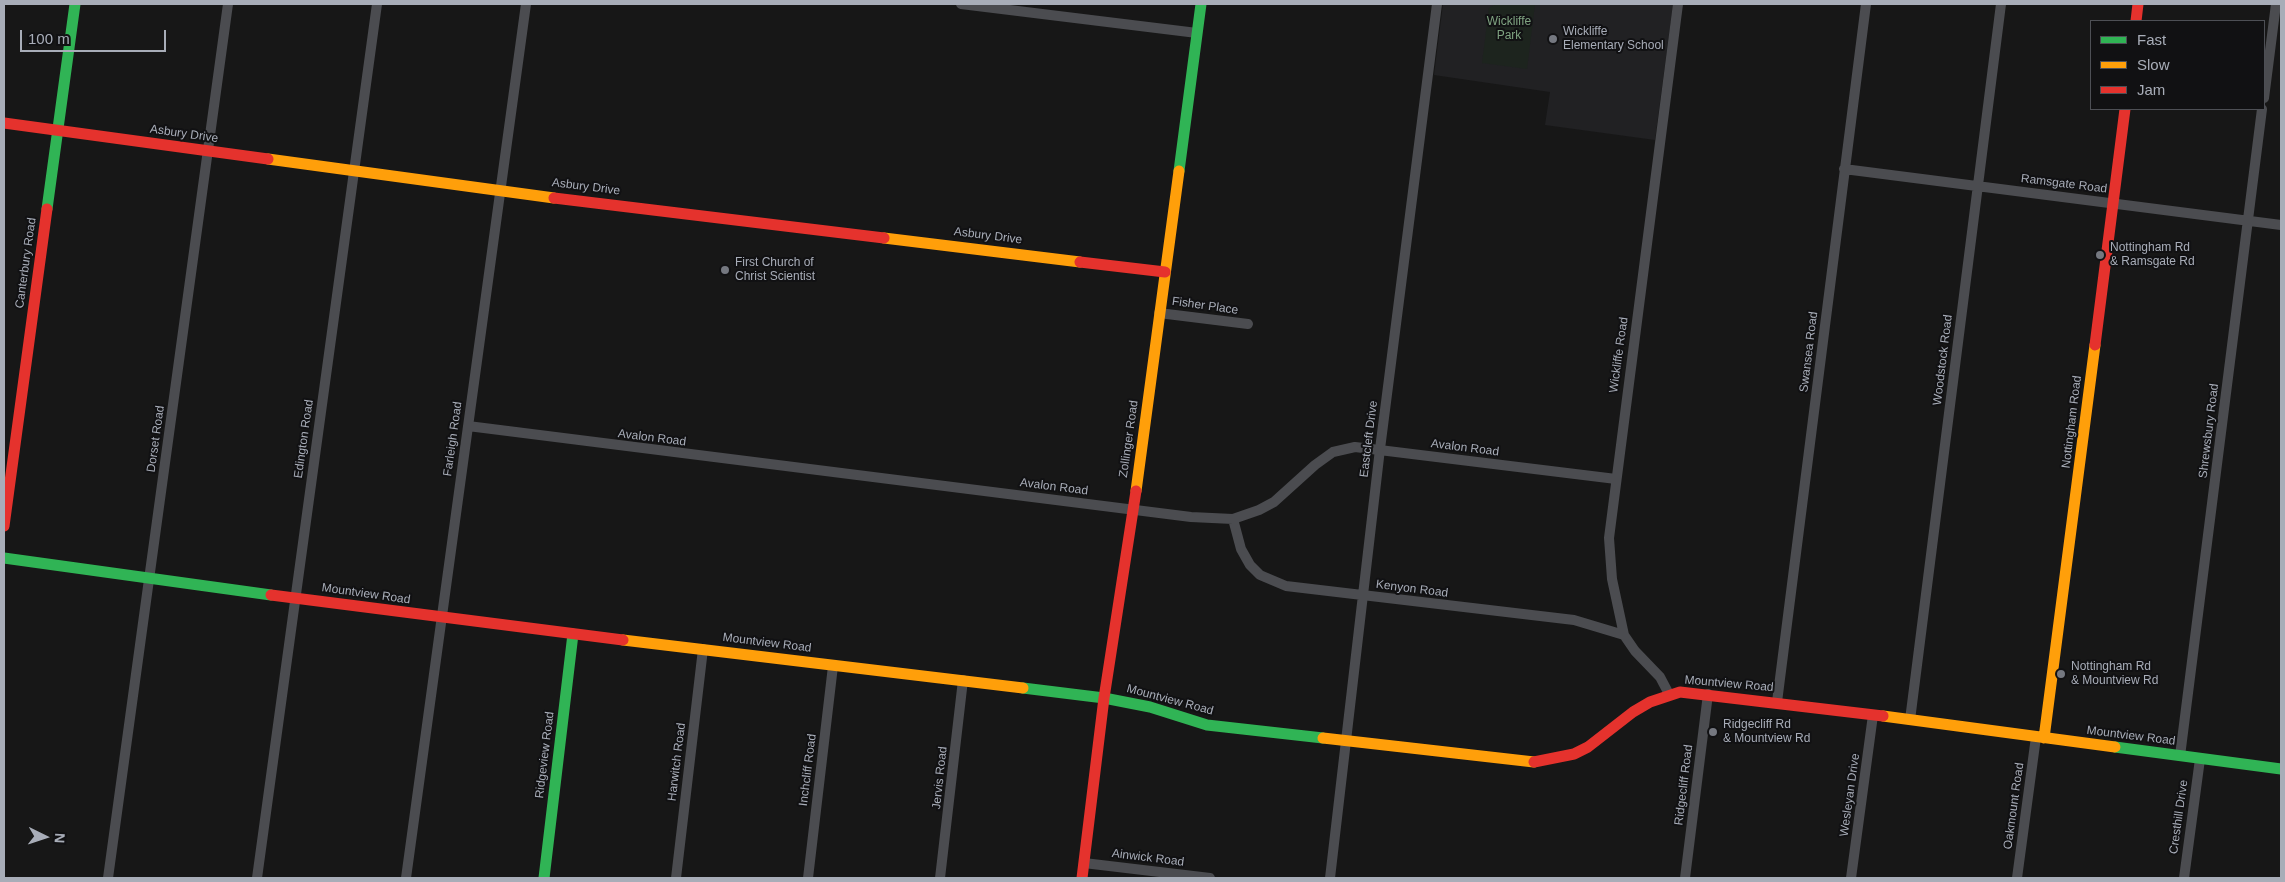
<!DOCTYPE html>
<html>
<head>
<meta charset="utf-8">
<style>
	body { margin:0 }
	#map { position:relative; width:2285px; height:882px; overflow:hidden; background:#171717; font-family:Arial,sans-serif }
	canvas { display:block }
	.frame { position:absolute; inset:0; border:5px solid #a8adb8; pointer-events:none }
	.legend { position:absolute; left:2090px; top:20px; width:175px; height:90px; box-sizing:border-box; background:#111113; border:1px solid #4d4f55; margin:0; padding:6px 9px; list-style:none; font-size:15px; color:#a8adb8 }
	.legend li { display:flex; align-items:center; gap:10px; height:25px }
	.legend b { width:25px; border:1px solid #4d4f55 }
	.north { position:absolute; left:20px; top:812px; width:50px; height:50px; -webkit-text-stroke:4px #111113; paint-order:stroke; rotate:94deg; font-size:14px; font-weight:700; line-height:20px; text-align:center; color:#a8adb8 }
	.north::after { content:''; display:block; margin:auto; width:18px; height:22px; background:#a8adb8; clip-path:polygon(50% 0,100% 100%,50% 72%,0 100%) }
	.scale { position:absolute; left:20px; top:30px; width:146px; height:22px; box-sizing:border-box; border:2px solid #a8adb8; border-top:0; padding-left:6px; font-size:15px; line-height:18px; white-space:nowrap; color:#a8adb8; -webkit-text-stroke:4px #111113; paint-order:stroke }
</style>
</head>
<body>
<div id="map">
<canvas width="2285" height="882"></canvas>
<div class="frame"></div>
<ul class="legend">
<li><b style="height:6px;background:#30b455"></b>Fast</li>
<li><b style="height:6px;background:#ff9f0a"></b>Slow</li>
<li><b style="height:6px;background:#e5322d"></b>Jam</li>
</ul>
<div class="north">N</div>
<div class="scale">100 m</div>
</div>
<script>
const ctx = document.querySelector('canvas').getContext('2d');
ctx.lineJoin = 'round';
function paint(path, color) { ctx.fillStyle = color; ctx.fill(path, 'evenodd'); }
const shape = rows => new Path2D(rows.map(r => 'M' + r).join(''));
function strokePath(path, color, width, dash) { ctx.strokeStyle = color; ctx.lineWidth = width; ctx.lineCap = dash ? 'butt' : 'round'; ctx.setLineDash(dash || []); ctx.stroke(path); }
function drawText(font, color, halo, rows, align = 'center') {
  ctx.font = font + ' Arial,sans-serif'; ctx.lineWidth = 4; ctx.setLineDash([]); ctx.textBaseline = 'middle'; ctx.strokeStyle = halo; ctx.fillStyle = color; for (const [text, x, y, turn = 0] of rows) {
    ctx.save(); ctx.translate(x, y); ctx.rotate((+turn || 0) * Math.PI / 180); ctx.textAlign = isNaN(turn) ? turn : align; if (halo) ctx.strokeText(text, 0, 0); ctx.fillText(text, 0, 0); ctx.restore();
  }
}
const built = shape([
	[1443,4,1673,4,1655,140,1545,125,1550,92,1434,75]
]);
const green = shape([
	[1496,4,1535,4,1527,69,1482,63,1489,8]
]);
const street = shape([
	[961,4,1197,33],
	[2264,98,2276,4],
	[1844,169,2281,225],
	[1159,313,1248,324],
	[468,426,1191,517,1233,519,1259,510,1274,502,1315,465,1333,452,1355,447,1616,479],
	[1233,519,1241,549,1250,565,1260,575,1286,586,1574,620,1624,635],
	[1669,694,1660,677,1635,651,1624,635,1612,579,1609,538,1678,4],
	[1777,702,1866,4],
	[1910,720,2001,4],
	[2180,756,2262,109],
	[1084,863,1210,878],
	[108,878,228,4],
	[257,878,377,4],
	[406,878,526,4],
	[676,878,703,649],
	[808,878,833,666],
	[940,878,963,680],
	[1330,878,1380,449,1437,4],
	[1685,878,1708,694],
	[1851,878,1873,715],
	[2017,878,2036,737],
	[2184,878,2200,759]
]);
const fast = shape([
	[1179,171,1201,4],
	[47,209,75,4],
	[4,558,271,595],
	[1023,688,1104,698,1150,707,1207,725,1323,738],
	[2115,747,2281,769],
	[544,878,573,634]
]);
const slow = shape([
	[268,159,554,198],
	[884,238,1080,262],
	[1136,491,1179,171],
	[623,640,1023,688],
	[1883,716,2115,747],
	[1323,738,1534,762],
	[2044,738,2095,345]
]);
const jam = shape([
	[2136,21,2138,4],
	[4,123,268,159],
	[554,198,884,238],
	[1080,262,1165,272],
	[2095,345,2125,109],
	[4,526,47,209],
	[271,595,623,640],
	[1534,762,1574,754,1588,747,1633,712,1650,702,1680,692,1883,716],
	[1082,878,1104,698,1136,491]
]);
const markers = [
	[1553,39,5,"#757880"],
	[2100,255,5,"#757880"],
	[725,270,5,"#757880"],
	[2061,674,5,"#757880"],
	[1713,732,5,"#757880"]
];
const parkNames = [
	["Wickliffe",1509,22],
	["Park",1509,36]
];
const poiNames = [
	["Wickliffe",1563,32],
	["Elementary School",1563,46],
	["Nottingham Rd",2110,248],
	["& Ramsgate Rd",2110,262],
	["First Church of",735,263],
	["Christ Scientist",735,277],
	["Nottingham Rd",2071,667],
	["& Mountview Rd",2071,681],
	["Ridgecliff Rd",1723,725],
	["& Mountview Rd",1723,739]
];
const streetNames = [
	["Asbury Drive",184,134,8],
	["Ramsgate Road",2064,184,7],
	["Asbury Drive",586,187,7],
	["Asbury Drive",988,236,7],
	["Canterbury Road",26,263,-82],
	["Fisher Place",1205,306,8],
	["Swansea Road",1809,352,-83],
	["Wickliffe Road",1619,355,-82],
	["Woodstock Road",1943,360,-83],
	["Nottingham Road",2072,422,-83],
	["Shrewsbury Road",2209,431,-83],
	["Avalon Road",652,438,7],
	["Dorset Road",156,439,-82],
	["Edington Road",304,439,-82],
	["Farleigh Road",453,439,-82],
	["Zollinger Road",1129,439,-82],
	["Eastcleft Drive",1369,439,-83],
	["Avalon Road",1465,448,7],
	["Avalon Road",1054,487,7],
	["Kenyon Road",1412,589,7],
	["Mountview Road",366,594,8],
	["Mountview Road",767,643,7],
	["Mountview Road",1729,684,5],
	["Mountview Road",1170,700,15],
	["Mountview Road",2131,736,7],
	["Ridgeview Road",545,755,-83],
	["Harwitch Road",677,762,-83],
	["Inchcliff Road",808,770,-83],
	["Jervis Road",940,778,-84],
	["Ridgecliff Road",1684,785,-83],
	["Wesleyan Drive",1850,795,-82],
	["Oakmount Road",2014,806,-82],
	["Cresthill Drive",2179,817,-82],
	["Ainwick Road",1148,858,7]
];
paint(built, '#212123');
paint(green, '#1d241e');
strokePath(street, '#4b4c50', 10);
strokePath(fast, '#30b455', 11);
strokePath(slow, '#ff9f0a', 11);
strokePath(jam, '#e5322d', 11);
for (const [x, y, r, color] of markers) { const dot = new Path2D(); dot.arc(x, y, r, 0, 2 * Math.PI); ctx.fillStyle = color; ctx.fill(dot); strokePath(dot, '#111113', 2); }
drawText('12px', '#7fa381', '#111113', parkNames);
drawText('12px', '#a8adb8', '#111113', poiNames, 'left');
drawText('12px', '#a8adb8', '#111113', streetNames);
</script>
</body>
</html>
